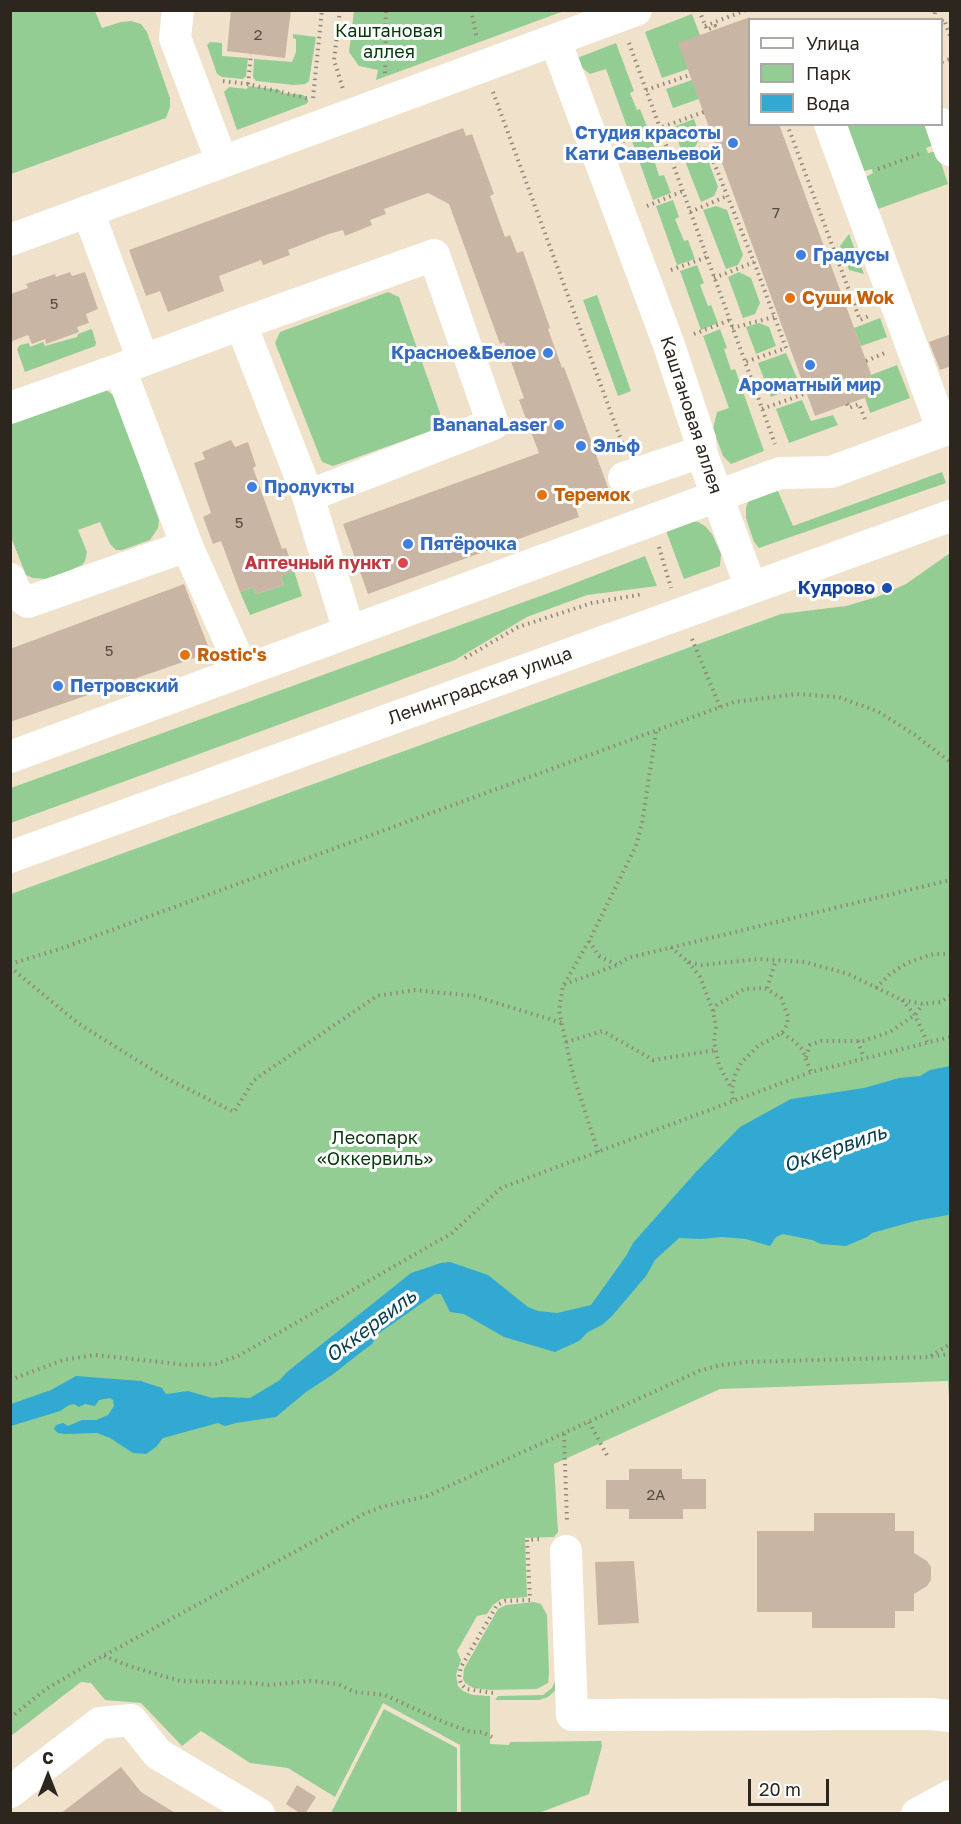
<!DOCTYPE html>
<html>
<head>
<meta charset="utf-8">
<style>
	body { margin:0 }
	#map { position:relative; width:961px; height:1824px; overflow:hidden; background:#f0e1cb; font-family:"Golos Text",sans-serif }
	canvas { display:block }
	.frame { position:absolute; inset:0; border:12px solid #2c261e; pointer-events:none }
	.legend { position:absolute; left:748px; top:18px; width:195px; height:108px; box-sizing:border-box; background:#fff; border:2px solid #aba8a5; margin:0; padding:8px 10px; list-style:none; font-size:18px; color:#2c261e }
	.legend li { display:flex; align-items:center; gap:12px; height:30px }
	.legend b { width:30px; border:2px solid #aba8a5 }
	.north { position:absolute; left:18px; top:1746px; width:60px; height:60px; -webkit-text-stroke:4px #fff; paint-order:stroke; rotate:0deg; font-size:16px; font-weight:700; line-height:24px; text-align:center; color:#2c261e }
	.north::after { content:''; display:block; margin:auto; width:21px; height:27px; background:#2c261e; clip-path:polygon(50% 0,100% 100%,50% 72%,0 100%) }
	.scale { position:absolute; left:748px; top:1779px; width:81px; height:27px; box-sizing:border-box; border:3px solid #2c261e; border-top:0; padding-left:8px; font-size:18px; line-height:21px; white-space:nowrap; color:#2c261e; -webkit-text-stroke:4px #fff; paint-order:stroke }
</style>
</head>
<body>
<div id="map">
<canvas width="961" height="1824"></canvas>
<div class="frame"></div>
<ul class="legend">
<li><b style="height:8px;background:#fff"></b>Улица</li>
<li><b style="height:16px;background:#93cd94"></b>Парк</li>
<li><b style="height:16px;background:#31a9d2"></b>Вода</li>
</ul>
<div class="north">С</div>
<div class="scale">20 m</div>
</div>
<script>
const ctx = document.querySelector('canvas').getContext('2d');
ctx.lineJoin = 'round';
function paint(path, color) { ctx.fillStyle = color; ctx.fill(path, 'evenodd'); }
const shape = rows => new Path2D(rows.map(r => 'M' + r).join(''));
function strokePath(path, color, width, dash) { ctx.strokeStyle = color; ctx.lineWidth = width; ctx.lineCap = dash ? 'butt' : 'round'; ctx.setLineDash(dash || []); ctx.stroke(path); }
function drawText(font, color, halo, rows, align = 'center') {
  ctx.font = font + ' "Golos Text",sans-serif'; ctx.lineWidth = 6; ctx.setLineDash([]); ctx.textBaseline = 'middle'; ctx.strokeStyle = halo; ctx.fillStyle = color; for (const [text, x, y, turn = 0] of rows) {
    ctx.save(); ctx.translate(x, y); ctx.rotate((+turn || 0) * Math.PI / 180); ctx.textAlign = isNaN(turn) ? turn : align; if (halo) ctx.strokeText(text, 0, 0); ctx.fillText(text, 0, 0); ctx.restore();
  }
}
const green = shape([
	[10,11,95,11,102,28,121,22,131,21,141,24,147,32,170,98,170,107,166,118,11,174],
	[354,11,354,10,564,11,376,80,378,70,359,66,349,52],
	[692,14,700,35,688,69,662,78,645,32],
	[293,34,316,37,309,81,305,84,294,85,256,81,253,77,254,59,292,62,296,52,296,39,293,38],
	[210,42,222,43,222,56,248,58,246,76,243,79,222,77,217,74,207,45],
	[616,43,634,91,630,93,637,110,640,109,648,129,630,135,606,69,590,74,580,66,577,58],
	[692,80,699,99,673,108,666,89],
	[248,86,280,90,281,93,303,95,308,99,308,102,306,104,237,130,224,92,229,87,247,89],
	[694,119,700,137,695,147,682,152,673,127],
	[847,125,927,125,934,145,926,148,928,153,937,151,948,184,878,209,866,177,873,173,872,169,864,171],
	[650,135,657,154,653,156,659,176,664,175,671,193,653,200,632,141],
	[698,156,708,160,718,187,714,196,701,202,685,161],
	[673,200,679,217,675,219,684,241,688,240,695,259,677,265,656,206],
	[716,206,727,210,743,255,738,265,726,269,703,210],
	[849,234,864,274,849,270,840,246],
	[697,265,704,283,700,285,708,306,711,305,718,323,701,330,680,271],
	[739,272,751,278,760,303,755,314,743,318,728,277],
	[388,292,399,297,440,413,436,429,333,466,322,462,275,343,280,332],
	[597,295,631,391,618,396,583,300],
	[880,318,887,337,861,346,854,328],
	[759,323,769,327,776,346,756,354,746,327],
	[92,329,96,343,95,346,25,372,17,349,20,345,29,343,30,347,43,342,45,346,77,337,78,334],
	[720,329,727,348,724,349,731,370,735,369,764,451,731,464,723,456,713,429,717,412,729,408,703,336],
	[786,353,800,385,771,397,758,363],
	[897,365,910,398,870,413,865,398,871,375],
	[104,388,115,397,159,520,158,528,150,540,122,550,116,550,110,544,100,522,78,530,87,552,85,561,82,565,54,577,46,579,33,578,26,575,24,570,11,537,10,422],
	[802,400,811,421,833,415,838,425,789,443,776,409],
	[942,472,946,483,759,548,754,542,746,518,746,508,749,499,772,489,778,491,793,526],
	[687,520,698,522,705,526,712,534,721,554,720,566,684,579,665,528],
	[950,553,950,1412,948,1381,720,1389,554,1464,558,1532,554,1537,525,1538,527,1597,501,1599,493,1605,487,1614,477,1616,457,1651,461,1660,456,1675,458,1686,463,1691,473,1695,490,1696,490,1744,509,1745,510,1742,601,1741,602,1746,589,1794,539,1813,461,1813,460,1745,383,1703,335,1797,288,1768,250,1763,201,1731,182,1746,141,1703,105,1700,91,1683,81,1682,11,1736,11,894,781,614,846,606,877,597,906,584],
	[645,556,657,586,587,595,527,617,455,660,11,823,11,788,557,590],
	[294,571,302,596,250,615,240,592,253,587,256,594,284,585,281,576],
	[534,1602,541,1604,547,1615,549,1674,548,1683,537,1689,490,1690,473,1688,465,1683,463,1679,464,1669,498,1609,506,1605],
	[555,1681,556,1690,548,1697,539,1700,495,1700,498,1696,543,1695,552,1688],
	[384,1709,457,1748,457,1813,331,1813]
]);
const water = shape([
	[950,1066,950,1214,948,1215,915,1221,872,1233,867,1237,846,1246,821,1244,812,1240,783,1234,776,1237,770,1246,746,1239,722,1237,701,1239,679,1238,655,1260,646,1276,612,1316,602,1325,588,1332,579,1341,555,1352,504,1337,464,1314,450,1312,441,1294,435,1294,378,1334,372,1344,360,1353,332,1375,306,1392,276,1417,236,1423,225,1426,218,1423,163,1438,156,1447,146,1454,133,1453,110,1438,97,1433,65,1434,58,1433,54,1429,56,1425,63,1423,68,1426,82,1420,96,1420,108,1415,114,1406,113,1400,110,1398,99,1400,95,1406,85,1404,79,1407,74,1404,69,1405,60,1411,11,1426,11,1404,51,1390,76,1376,141,1381,162,1388,166,1394,188,1391,212,1398,222,1397,250,1398,280,1380,287,1372,411,1273,441,1263,450,1262,488,1275,528,1307,538,1311,557,1313,591,1305,626,1256,633,1243,695,1173,740,1127,791,1099,864,1088,899,1078,920,1076,930,1070]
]);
const building = shape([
	[231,10,291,10,285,58,227,51],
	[750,17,750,124,779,124,878,393,815,416,678,43],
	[463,128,466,136,472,134,494,194,490,196,505,237,510,235,517,253,523,251,550,328,548,329,562,368,564,367,610,493,575,506,579,517,368,594,343,524,539,453,519,400,524,398,504,342,500,344,449,204,428,193,384,209,386,214,370,220,372,225,345,236,343,230,329,234,288,250,290,255,263,265,261,260,219,276,224,291,168,312,160,291,146,296,129,250],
	[70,272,72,276,85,272,98,309,86,314,89,323,77,327,79,332,46,344,45,339,32,344,28,335,10,342,10,294,28,288,26,284,55,274,56,277],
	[951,334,951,366,940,370,929,342],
	[231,440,235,447,248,442,256,466,253,468,282,549,286,548,294,571,281,576,284,585,256,594,253,587,240,592,221,541,213,544,203,517,211,513,194,463,205,459,202,452],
	[184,584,208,646,209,653,10,722,10,649],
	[629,1469,682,1469,682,1479,706,1479,706,1509,683,1509,683,1519,629,1519,629,1509,606,1509,606,1480,629,1480],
	[814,1513,895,1513,895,1531,914,1531,914,1553,927,1561,931,1567,931,1580,927,1586,914,1594,914,1611,895,1611,895,1628,812,1628,812,1612,757,1612,757,1531,814,1531],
	[634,1561,639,1623,598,1625,595,1562],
	[121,1767,141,1792,177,1814,60,1814],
	[297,1785,316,1797,305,1814,301,1814,286,1804]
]);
const path = shape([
	[340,10,334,60,343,89],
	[471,10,477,39],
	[699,10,707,30,715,26,716,29],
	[757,10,759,14],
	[934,20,935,12],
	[942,20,944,19,950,36],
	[705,26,746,10],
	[629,43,775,444],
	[942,62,950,59],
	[385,73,386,10],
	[223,81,248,84,310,99],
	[248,84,251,54],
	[646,90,690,75],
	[493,92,624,448],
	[313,98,322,10],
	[787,124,860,320,869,316],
	[623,141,704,112],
	[671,160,708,148,754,262,786,348,745,362],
	[878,169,922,153],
	[647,206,683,191],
	[690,212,727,196],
	[671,270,707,257],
	[714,278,754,262],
	[732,328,774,317],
	[694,334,730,320],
	[866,361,885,353],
	[847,404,849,408,859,404,865,419],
	[762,409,807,393],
	[659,547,671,588],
	[692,639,720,707],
	[465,658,518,627,592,603,643,594],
	[589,941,599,956,617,965],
	[671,947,688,962,702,965,759,959,805,962,848,974,902,1000,923,1004,941,1002,950,996],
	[688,962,700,977,713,1011,716,1027,714,1042,719,1065,731,1088],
	[10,964,60,949,734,702,797,694,838,697,877,711,915,735,950,762],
	[10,967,79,1024,164,1077,234,1112,254,1080,377,996,414,990,474,996,562,1023],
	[564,984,589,941,636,846,642,823,656,732],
	[767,988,776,960],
	[876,988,890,974,907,963,933,954,950,954],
	[902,1000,915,1015,927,1042],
	[713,1011,717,1005,744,989,765,988,781,998,788,1016,787,1025,782,1033,758,1046,741,1063,735,1075,732,1089,733,1101],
	[782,1033,794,1041,802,1049,811,1072],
	[858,1041,864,1058],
	[566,1042,603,1031,653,1060,716,1050],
	[806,1057,810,1045,821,1041,863,1041,890,1032,915,1015,923,1004],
	[598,1152,573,1074,559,1011,563,985,617,965,628,958,950,880],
	[931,1356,950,1344],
	[10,1380,63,1360,95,1355,187,1365,216,1364,240,1355,452,1233,501,1188,811,1072,950,1037],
	[589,1422,609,1459],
	[564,1434,567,1522],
	[104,1656,129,1666,180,1681,254,1683,268,1685,310,1681,338,1684,355,1692,385,1695,446,1723,471,1732,482,1732,492,1737],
	[493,1693,466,1689,461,1684,459,1677,461,1667,497,1605,505,1601,530,1600,527,1540,540,1539],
	[10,1718,46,1689,103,1656,364,1514,381,1507,427,1496,699,1371,721,1365,746,1362,928,1357,950,1354]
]);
const minor = shape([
	[178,10,175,38,222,162],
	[555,40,669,345,700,439,701,452,751,588],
	[830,124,943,431],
	[941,124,950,150],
	[88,211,143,360],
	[10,240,636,10],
	[120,369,241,324,434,255,493,424,308,496,241,324],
	[10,408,120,369,187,546,234,651,241,672],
	[624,478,701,452],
	[308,496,349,631],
	[10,579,15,592,28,602,187,546],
	[10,757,780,473,831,472,950,428],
	[10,857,950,516],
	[566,1551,572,1715,930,1714,950,1716],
	[10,1792,100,1723,131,1720,158,1754,259,1814],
	[917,1814,950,1796]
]);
const markers = [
	[733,143,6,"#3f7fe0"],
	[801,255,6,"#3f7fe0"],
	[790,298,6,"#e8710a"],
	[548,353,6,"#3f7fe0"],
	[810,365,6,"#3f7fe0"],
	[559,425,6,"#3f7fe0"],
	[581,446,6,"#3f7fe0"],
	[252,487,6,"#3f7fe0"],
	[542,495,6,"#e8710a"],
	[408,544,6,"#3f7fe0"],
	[403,563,6,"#e0444e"],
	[887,588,6,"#1a4fb4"],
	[185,655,6,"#e8710a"],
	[58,686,6,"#3f7fe0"]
];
const numberNames = [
	["2",258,35],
	["7",776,213],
	["5",54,304],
	["5",239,523],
	["5",109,651],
	["2А",656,1495]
];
const parkNames = [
	["Каштановая",389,31],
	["аллея",389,52],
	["Лесопарк",375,1138],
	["«Оккервиль»",375,1159]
];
const shopNames = [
	["Студия красоты",721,133,"right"],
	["Кати Савельевой",721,154,"right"],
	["Градусы",813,255],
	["Красное&Белое",536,353,"right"],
	["Ароматный мир",810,385,"center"],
	["BananaLaser",547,425,"right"],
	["Эльф",593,446],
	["Продукты",264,487],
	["Пятёрочка",420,544],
	["Петровский",70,686]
];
const foodNames = [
	["Суши Wok",802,298],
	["Теремок",554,495],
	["Rostic's",197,655]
];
const streetNames = [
	["Каштановая аллея",691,415,72],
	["Ленинградская улица",480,686,-20]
];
const healthNames = [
	["Аптечный пункт",391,563]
];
const transitNames = [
	["Кудрово",875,588]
];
const waterNames = [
	["Оккервиль",835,1149,-19],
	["Оккервиль",371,1326,-37]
];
paint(green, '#93cd94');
paint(water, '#31a9d2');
paint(building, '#c9b5a3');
strokePath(path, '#918777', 4, [1.5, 4.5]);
strokePath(minor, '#fff', 32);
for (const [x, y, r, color] of markers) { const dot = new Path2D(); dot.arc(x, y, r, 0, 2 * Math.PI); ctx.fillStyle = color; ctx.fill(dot); strokePath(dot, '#fff', 2); }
drawText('15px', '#534a3f', null, numberNames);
drawText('18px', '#05380c', '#fff', parkNames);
drawText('bold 18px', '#366cbe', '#fff', shopNames, 'left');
drawText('bold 18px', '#c56008', '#fff', foodNames, 'left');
drawText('18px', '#2c261e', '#fff', streetNames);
drawText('bold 18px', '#be3a42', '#fff', healthNames, 'right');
drawText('bold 18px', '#164399', '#fff', transitNames, 'right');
drawText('italic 20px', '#0a3e4f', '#fff', waterNames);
</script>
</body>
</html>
